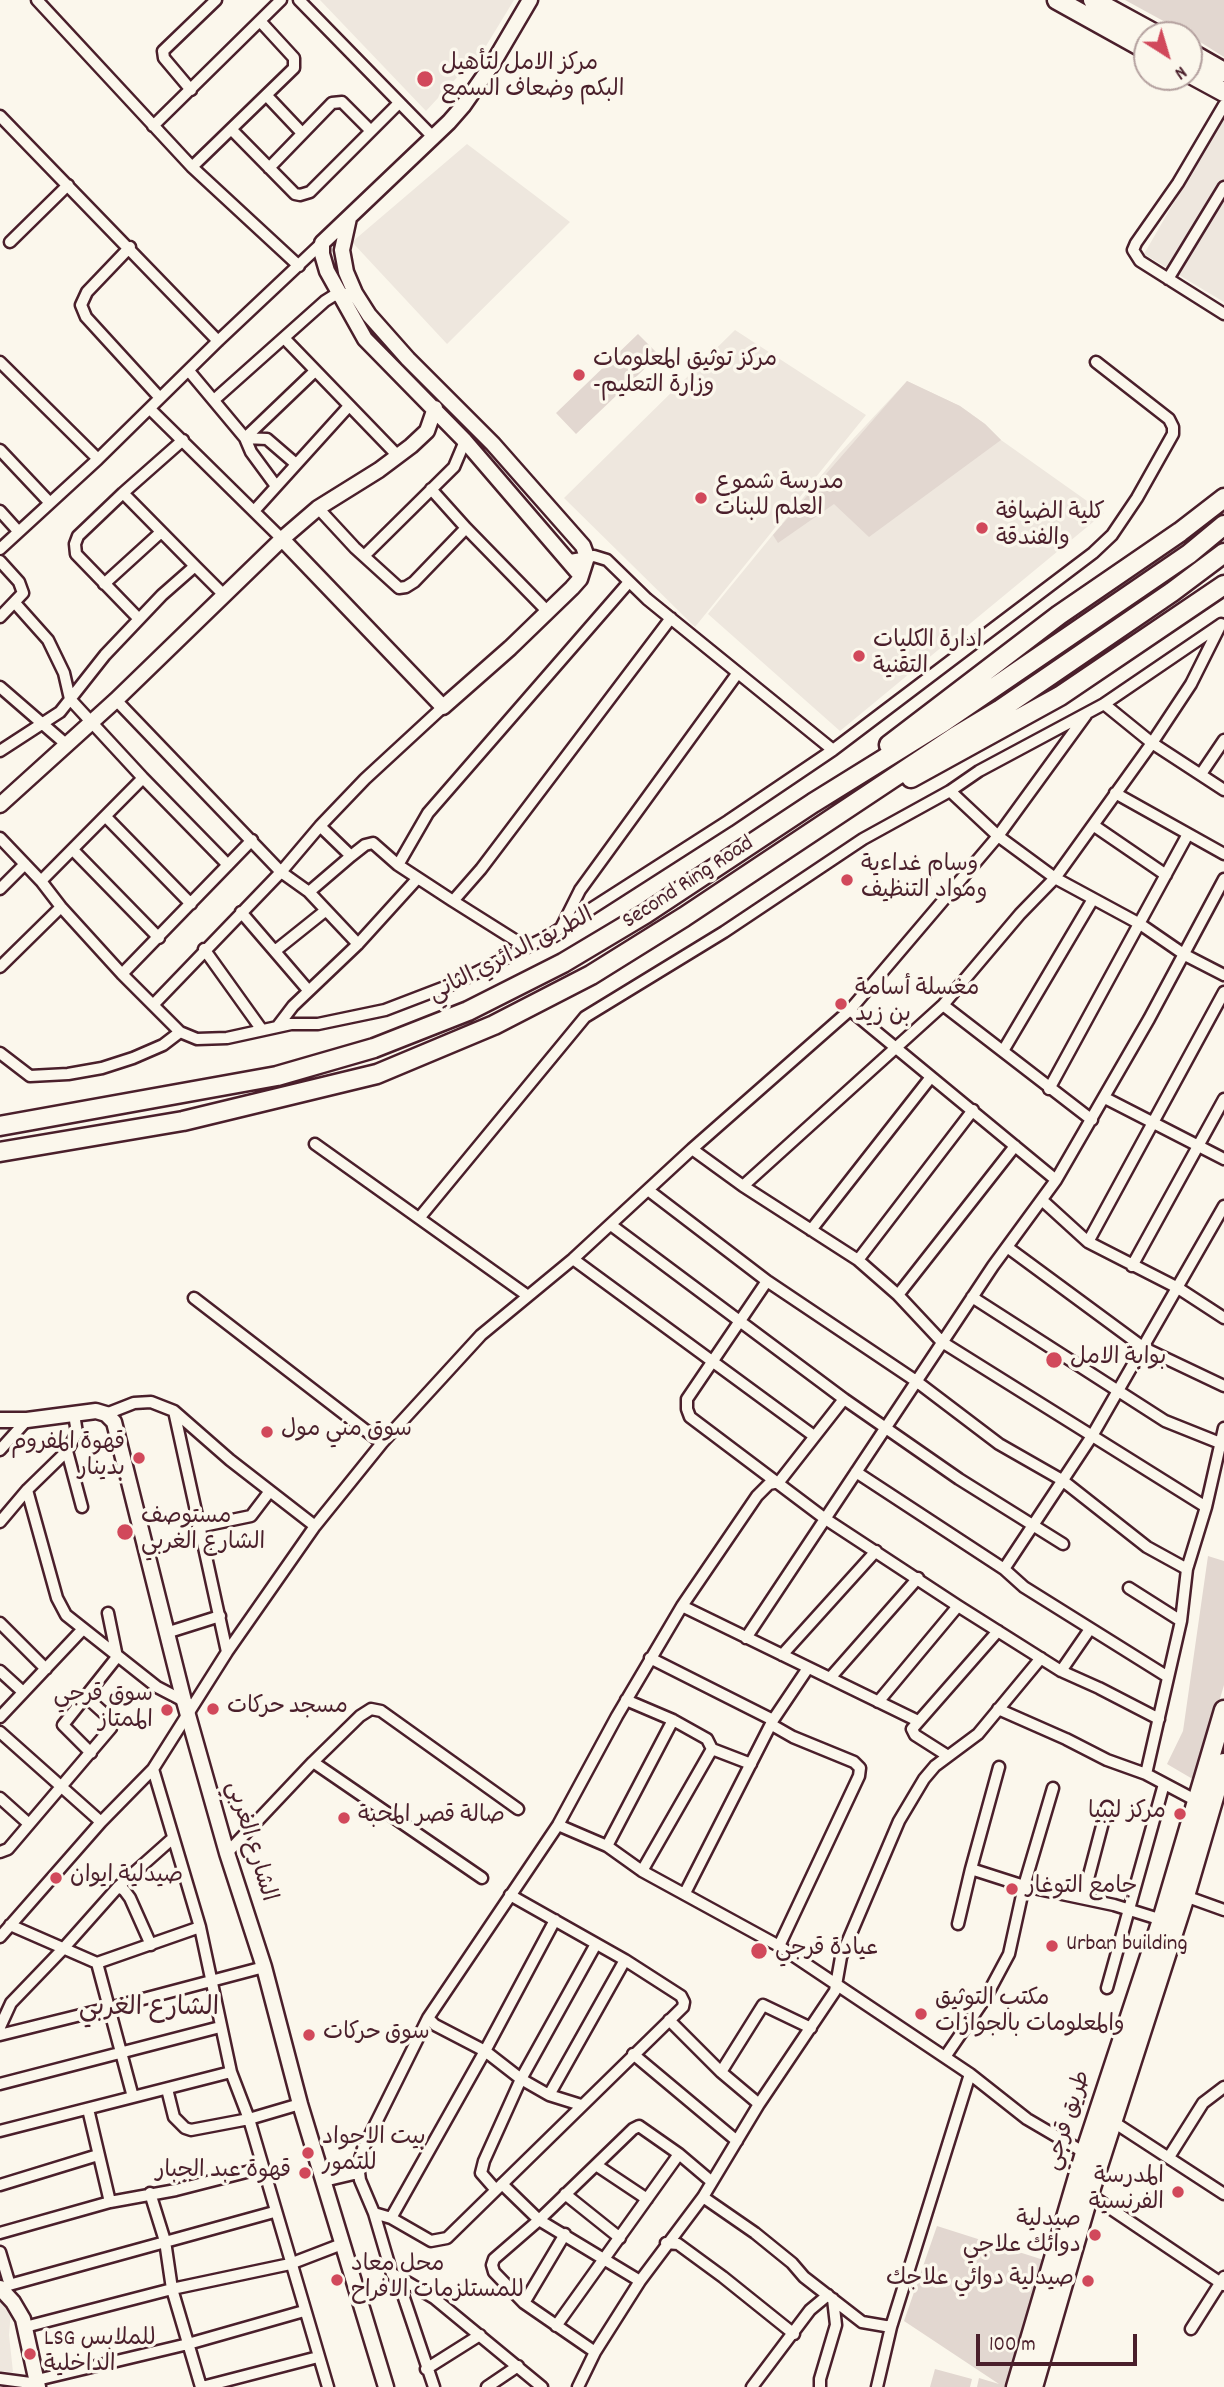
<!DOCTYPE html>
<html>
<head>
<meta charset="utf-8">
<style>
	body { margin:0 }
	#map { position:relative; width:1224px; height:2387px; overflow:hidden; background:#fbf7ec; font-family:Dekko,sans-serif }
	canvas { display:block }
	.north { position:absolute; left:1133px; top:21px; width:70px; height:70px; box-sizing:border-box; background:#fbf7ec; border:2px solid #b4a19f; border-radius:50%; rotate:143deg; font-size:19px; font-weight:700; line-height:28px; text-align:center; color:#4a1f2b }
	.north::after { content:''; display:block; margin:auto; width:24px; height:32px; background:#d1495b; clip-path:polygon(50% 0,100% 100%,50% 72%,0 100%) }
	.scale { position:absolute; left:976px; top:2334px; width:161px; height:32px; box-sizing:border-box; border:4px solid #4a1f2b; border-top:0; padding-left:9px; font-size:21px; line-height:24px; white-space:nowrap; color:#4a1f2b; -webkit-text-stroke:5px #fbf7ec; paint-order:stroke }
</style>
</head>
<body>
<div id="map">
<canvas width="1224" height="2387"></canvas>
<div class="north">N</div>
<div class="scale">100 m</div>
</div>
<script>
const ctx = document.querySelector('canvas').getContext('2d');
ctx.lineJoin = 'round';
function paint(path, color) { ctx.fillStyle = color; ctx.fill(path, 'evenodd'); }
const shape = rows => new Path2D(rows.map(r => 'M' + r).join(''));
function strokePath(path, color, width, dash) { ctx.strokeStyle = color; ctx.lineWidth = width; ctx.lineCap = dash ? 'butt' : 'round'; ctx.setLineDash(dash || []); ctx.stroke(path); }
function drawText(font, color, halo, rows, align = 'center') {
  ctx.font = font + ' Dekko,"Playpen Sans Arabic",sans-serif'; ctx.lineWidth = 7; ctx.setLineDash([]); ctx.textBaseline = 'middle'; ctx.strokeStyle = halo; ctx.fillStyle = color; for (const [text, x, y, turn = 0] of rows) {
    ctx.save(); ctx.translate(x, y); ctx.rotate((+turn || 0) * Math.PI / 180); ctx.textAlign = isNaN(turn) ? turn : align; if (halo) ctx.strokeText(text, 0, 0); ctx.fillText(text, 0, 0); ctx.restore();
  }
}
const built = shape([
	[320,0,514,0,486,46,426,111],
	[1224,116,1224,302,1144,254],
	[467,144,570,222,447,344,352,242],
	[735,330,866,415,695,627,564,498],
	[907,381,960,406,985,424,1001,440,1104,513,840,731,708,614,839,454],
	[0,2300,11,2310,9,2335,13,2372,0,2371]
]);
const green = shape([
	[1125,0,1224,0,1224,57,1189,35],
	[638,334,659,355,576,434,556,413],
	[907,381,960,406,985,424,1001,440,869,537,834,504,778,543,773,535],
	[1208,1556,1224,1561,1224,1685,1196,1781,1167,1764,1183,1731],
	[937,2226,1047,2261,1006,2387,977,2387,979,2378,999,2384,904,2321],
	[935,2369,972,2379,970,2387,930,2387]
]);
const street = shape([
	[37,0,192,167,299,266],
	[299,0,433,137],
	[191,90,164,58,163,51,216,0],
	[267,96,302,133],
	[1224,105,1178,183,1136,243,1133,250,1140,261,1224,314],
	[0,116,218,341],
	[153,126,281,0],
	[232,130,295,194,300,195,310,192,399,103],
	[192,167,294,68,294,58,260,21],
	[269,168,332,103,342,102,371,131],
	[10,242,68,185],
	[130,247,87,292,81,305,86,317,160,398],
	[1168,279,1224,187],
	[284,338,398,456],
	[0,362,98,459],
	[189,371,245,438,251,452,276,486],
	[214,400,325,301,333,296,346,294],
	[150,409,282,539],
	[245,438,315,371],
	[245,438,267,439,296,464],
	[0,450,50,503],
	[431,489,466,528,548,612],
	[123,493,195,566],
	[318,508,355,548,399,588,406,587,414,582,466,528],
	[0,511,18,531],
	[254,511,349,406],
	[0,549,98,459,218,341,322,243],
	[364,556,454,467,465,441],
	[570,560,594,556,607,560,647,599,833,750],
	[0,561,19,582,23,593,0,617],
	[104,584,160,533],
	[15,603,48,640,64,673,70,699,143,778,228,865],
	[139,619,76,554,75,544,78,536,123,493,183,440],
	[0,687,67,745],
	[116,700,281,872,309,892,358,944],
	[1104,704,1152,743,1224,790],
	[0,751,60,712,105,655,162,595,195,566,223,594],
	[1201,774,1224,740],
	[950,791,979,771,1104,704,1220,625],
	[1115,793,1224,854],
	[106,817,191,904],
	[1093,825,1166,875],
	[320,826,351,856],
	[0,838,41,881,61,907,122,974,180,1032,197,1039,227,1038,291,1024,318,1024,385,1010,458,982,547,937,728,821,833,750,1093,553,1112,535,1137,498,1173,434,1173,427,1169,419,1096,362],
	[73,850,159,938],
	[398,865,428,813,629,582],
	[41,881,143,778],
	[0,889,25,864],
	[309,892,351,856,365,845,373,843,398,865,453,901],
	[241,912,308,990],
	[562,926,580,890,737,674],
	[526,947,453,901,481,869,671,618],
	[204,949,262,1030],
	[275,951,325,911],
	[0,967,61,907],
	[122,974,252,840],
	[153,1005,281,872,320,826,365,779,443,707],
	[943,1005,1092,1120],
	[850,1010,1056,1180],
	[277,1027,293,1006,358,944,417,879],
	[1003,1051,1093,899],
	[0,1053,30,1076,68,1074,102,1068,133,1058,163,1045,180,1032],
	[1049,1089,1188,834],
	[1105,1098,1224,1159],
	[315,1144,528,1296],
	[692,1149,743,1186,858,1260,898,1295,942,1342,1206,1507],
	[743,1186,943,1005,1020,914,1055,878,1152,743,1191,684,1221,624],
	[648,1190,767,1281,916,1381,999,1444,1062,1480,1147,1547,1187,1569],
	[1043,1201,1088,1242,1178,1288,1224,1318],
	[420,1217,585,1017,724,932,863,839,950,791,998,836,1055,878,1140,924,1185,955,1224,975],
	[611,1225,844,1399,959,1479,1063,1544],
	[811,1230,931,1077],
	[1088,1242,1224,992],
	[1007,1247,1144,1348,1224,1386],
	[573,1259,814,1436],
	[858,1260,973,1110],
	[1132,1266,1224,1099],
	[767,1281,687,1399,687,1409,690,1417,824,1518,958,1606,1061,1671,1099,1688,1159,1719],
	[898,1295,1015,1146],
	[972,1297,1165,1421,1220,1443],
	[194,1298,382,1443],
	[174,1411,227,1652],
	[106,1414,134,1403,151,1402,174,1411,230,1460,315,1526],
	[0,1450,27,1420],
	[67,1451,82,1507],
	[856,1472,1004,1569,1024,1587,1168,1677],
	[27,1490,57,1598,66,1615,157,1687,184,1701],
	[0,1522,27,1490,67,1451,77,1433,74,1414],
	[198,1527,251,1516,270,1491],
	[1004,1569,1092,1436,1224,1206],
	[1129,1588,1181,1621],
	[682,1606,918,1721],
	[0,1623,46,1669],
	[166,1633,220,1616],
	[746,1638,993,1266,1056,1180,1149,1019,1224,879],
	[782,1655,876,1551],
	[650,1658,773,1720,685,1893],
	[0,1671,23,1692],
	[1061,1671,1090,1629],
	[830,1678,918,1578],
	[626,1700,673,1720,707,1739,712,1749,751,1764],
	[878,1702,958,1606],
	[998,1709,1066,1739,1107,1760,1146,1774,1197,1801],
	[0,1717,83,1629],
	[773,1720,808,1668],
	[772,1725,793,1737,854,1762,860,1768,859,1776,779,1946],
	[0,1732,101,1822],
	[91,1753,63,1725,117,1657,108,1613],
	[948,1756,915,1735,912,1729,998,1631],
	[313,1762,482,1878],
	[153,1769,200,1927,231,2072,249,2119,328,2387],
	[1146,1774,1181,1621,1187,1569,1206,1507,1224,1428],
	[0,1798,29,1824],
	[558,1825,607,1846,642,1871,779,1946,970,2074,1027,2119,1085,2153],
	[607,1846,673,1720],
	[0,1852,8,1849,111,1728,110,1721,106,1715,85,1696],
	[227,1853,313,1762,360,1716,371,1709,381,1711,518,1809],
	[971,1869,1024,1886,1114,1905,1162,1920],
	[642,1871,712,1749],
	[118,1887,124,1890,130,1898,151,1945],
	[1185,1896,1224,1910],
	[1083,1898,1107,1807],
	[958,1924,971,1869,999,1767],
	[10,1925,97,1963,200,1927],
	[0,1937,101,1822,153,1769,227,1652,315,1526,382,1443,481,1335,573,1259,692,1149,850,1010,998,836,1086,715],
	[97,1963,133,2097],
	[1107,1988,1164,1784],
	[428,2018,435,2025,485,2051,521,2079,549,2095,581,2105],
	[669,2020,721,2072,759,2104],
	[0,2027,11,2003,62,1950,118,1887,173,1838],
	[0,2035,109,2008,264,1967],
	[633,2054,737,2141],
	[945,2057,986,1997,1009,1954,1024,1886,1053,1788],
	[721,2072,763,2005,811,2028],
	[0,2084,220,2027],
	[167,2089,174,2117,185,2128,191,2130,249,2119,300,2104],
	[549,2095,625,1960],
	[88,2109,110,2202],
	[1112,2121,1224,2194],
	[0,2131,231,2072],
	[1169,2157,1203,2103,1224,2087],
	[596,2165,647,2199],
	[324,2181,358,2173],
	[502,2184,539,2220,640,2281],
	[0,2185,98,2155],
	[495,2189,481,2173,484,2161,521,2079,596,1944],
	[150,2193,165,2241,172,2289,201,2387],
	[565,2194,620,2238],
	[1089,2194,1224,2285],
	[703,2197,755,2233,792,2263,804,2277,862,2322,891,2327],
	[374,2213,391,2218,431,2241,447,2238,683,2007,684,2002,681,1996,625,1960,510,1895],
	[391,2218,485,2051,555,1920],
	[0,2233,110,2202,176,2190,262,2168],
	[666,2243,678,2244,723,2277,794,2334],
	[0,2252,9,2282,6,2289],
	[395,2275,434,2298,542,2387],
	[9,2285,274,2212],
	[524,2303,565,2234],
	[556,2326,679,2154],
	[25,2327,172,2289,290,2264,342,2244],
	[1191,2329,1224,2277],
	[595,2352,524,2303,494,2272,492,2265,494,2259,539,2220,633,2129,639,2126,679,2154,712,2182],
	[426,2369,480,2335],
	[0,2379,38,2384],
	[37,2380,188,2344,304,2311],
	[202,2387,318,2357],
	[434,2387,399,2283,392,2274,374,2213,360,2180,358,2165,363,2149,428,2018,558,1825,617,1716,682,1606,757,1496,769,1484,779,1482,844,1399],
	[487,2387,518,2366],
	[578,2387,595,2352,640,2281,703,2197,759,2104,835,1991,841,1957,899,1821,924,1779,935,1766,978,1734,1041,1658],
	[752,2387,810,2310,828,2295],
	[820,2387,820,2379,836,2325,833,2299],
	[877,2387,891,2327,970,2074]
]);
const secondary = shape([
	[530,0,493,63,463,106,449,122,322,243,322,254,327,271,365,339,465,441,581,576],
	[282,539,443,707,510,648,572,588,580,579,587,557,583,546,493,444,408,359,369,315,355,293,346,272,342,250,349,218],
	[0,805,116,700,282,539,318,508,379,470,411,446,427,431,435,408],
	[0,1420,27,1420,96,1411,106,1414,114,1422,184,1701,227,1853,264,1967,300,2104,386,2387],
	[0,2288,13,2302,23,2319,38,2387]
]);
const highway = shape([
	[1057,0,1147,50],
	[1093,0,1157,35],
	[1189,52,1224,72],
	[1189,73,1224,92],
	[889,745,1059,615,1180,532,1224,498],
	[911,778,1060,696,1224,585],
	[0,1126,277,1076,374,1048,468,1011,563,963,645,914,813,803,942,723,1189,554,1224,525],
	[0,1152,183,1121,377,1074,494,1025,591,975,684,917,956,736,1001,709,1172,592,1224,553],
	[1016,2387,1085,2153,1162,1920,1224,1710],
	[1033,2387,1089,2194,1185,1896,1224,1763]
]);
const markers = [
	[425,79,9,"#d1495b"],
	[579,375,7,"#d1495b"],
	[701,498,7,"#d1495b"],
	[982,528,7,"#d1495b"],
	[859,656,7,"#d1495b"],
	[847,880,7,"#d1495b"],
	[841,1004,7,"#d1495b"],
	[1054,1360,9,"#d1495b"],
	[267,1432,7,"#d1495b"],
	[139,1458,7,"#d1495b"],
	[125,1532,9,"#d1495b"],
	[213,1709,7,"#d1495b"],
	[167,1710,7,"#d1495b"],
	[1180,1814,7,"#d1495b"],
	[344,1818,7,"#d1495b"],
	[56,1878,7,"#d1495b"],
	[1012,1889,7,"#d1495b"],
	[1052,1946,7,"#d1495b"],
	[759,1951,9,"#d1495b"],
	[921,2014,7,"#d1495b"],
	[309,2035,7,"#d1495b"],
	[308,2153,7,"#d1495b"],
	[305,2173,7,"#d1495b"],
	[1178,2192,7,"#d1495b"],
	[1095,2235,7,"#d1495b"],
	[337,2280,7,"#d1495b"],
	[1088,2281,7,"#d1495b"],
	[30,2354,7,"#d1495b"]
];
const poiNames = [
	["مركز الامل لتأهيل",441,66],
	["البكم وضعاف السمع",441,92],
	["مركز توثيق المعلومات",593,362],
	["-وزارة التعليم",593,388],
	["مدرسة شموع",715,485],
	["العلم للبنات",715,511],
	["كلية الضيافة",996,515],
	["والفندقة",996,541],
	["ادارة الكليات",873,643],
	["التقنية",873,669],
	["وسام غداءية",861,867],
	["ومواد التنظيف",861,893],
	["مغسلة أسامة",855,991],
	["بن زيد",855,1017],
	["بوابة الامل",1070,1360],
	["سوق مني مول",281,1432],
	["قهوة المفروم",125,1445,"right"],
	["بدينار",125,1471,"right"],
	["مستوصف",141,1519],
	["الشارع الغربي",141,1545],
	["سوق قرجي",153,1697,"right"],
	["الممتاز",153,1723,"right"],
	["مسجد حركات",227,1709],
	["مركز ليبيا",1166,1814,"right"],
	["صالة قصر المحبة",358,1818],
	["صيدلية ايوان",70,1878],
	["جامع التوغار",1026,1889],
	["Urban building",1066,1946],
	["عيادة قرجي",775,1951],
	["مكتب التوثيق",935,2001],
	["والمعلومات بالجوازات",935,2027],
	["سوق حركات",323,2035],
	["بيت الاجواد",322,2140],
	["للتمور",322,2166],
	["قهوة عبد الجبار",291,2173,"right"],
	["المدرسة",1164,2179,"right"],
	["الفرنسية",1164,2205,"right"],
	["صيدلية",1081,2222,"right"],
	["دوائك علاجي",1081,2248,"right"],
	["محل معاد",351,2267],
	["للمستلزمات الافراح",351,2293],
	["صيدلية دوائي علاجك",1074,2281,"right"],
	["LSG للملابس",44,2341],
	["الداخلية",44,2367]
];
const streetNames = [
	["Second Ring Road",689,884,-33],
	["الطريق الدائري الثاني",512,957,-27],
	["الشارع الغربي",249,1842,73],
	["طريق قرجي",1070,2121,-72]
];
const quarterNames = [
	["الشارع الغربي",149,2010]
];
paint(built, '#eee7de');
paint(green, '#e2d7d0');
strokePath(street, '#4a1f2b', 15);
strokePath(secondary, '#4a1f2b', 19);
strokePath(highway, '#4a1f2b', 23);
strokePath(street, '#fbf7ec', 10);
strokePath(secondary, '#fbf7ec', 14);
strokePath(highway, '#fbf7ec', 18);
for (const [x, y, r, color] of markers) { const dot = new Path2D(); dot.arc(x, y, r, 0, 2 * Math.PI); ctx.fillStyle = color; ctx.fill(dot); strokePath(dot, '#fbf7ec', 2.5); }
drawText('23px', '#4a1f2b', '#fbf7ec', poiNames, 'left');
drawText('23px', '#4a1f2b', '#fbf7ec', streetNames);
drawText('26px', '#4a1f2b', '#fbf7ec', quarterNames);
</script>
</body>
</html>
